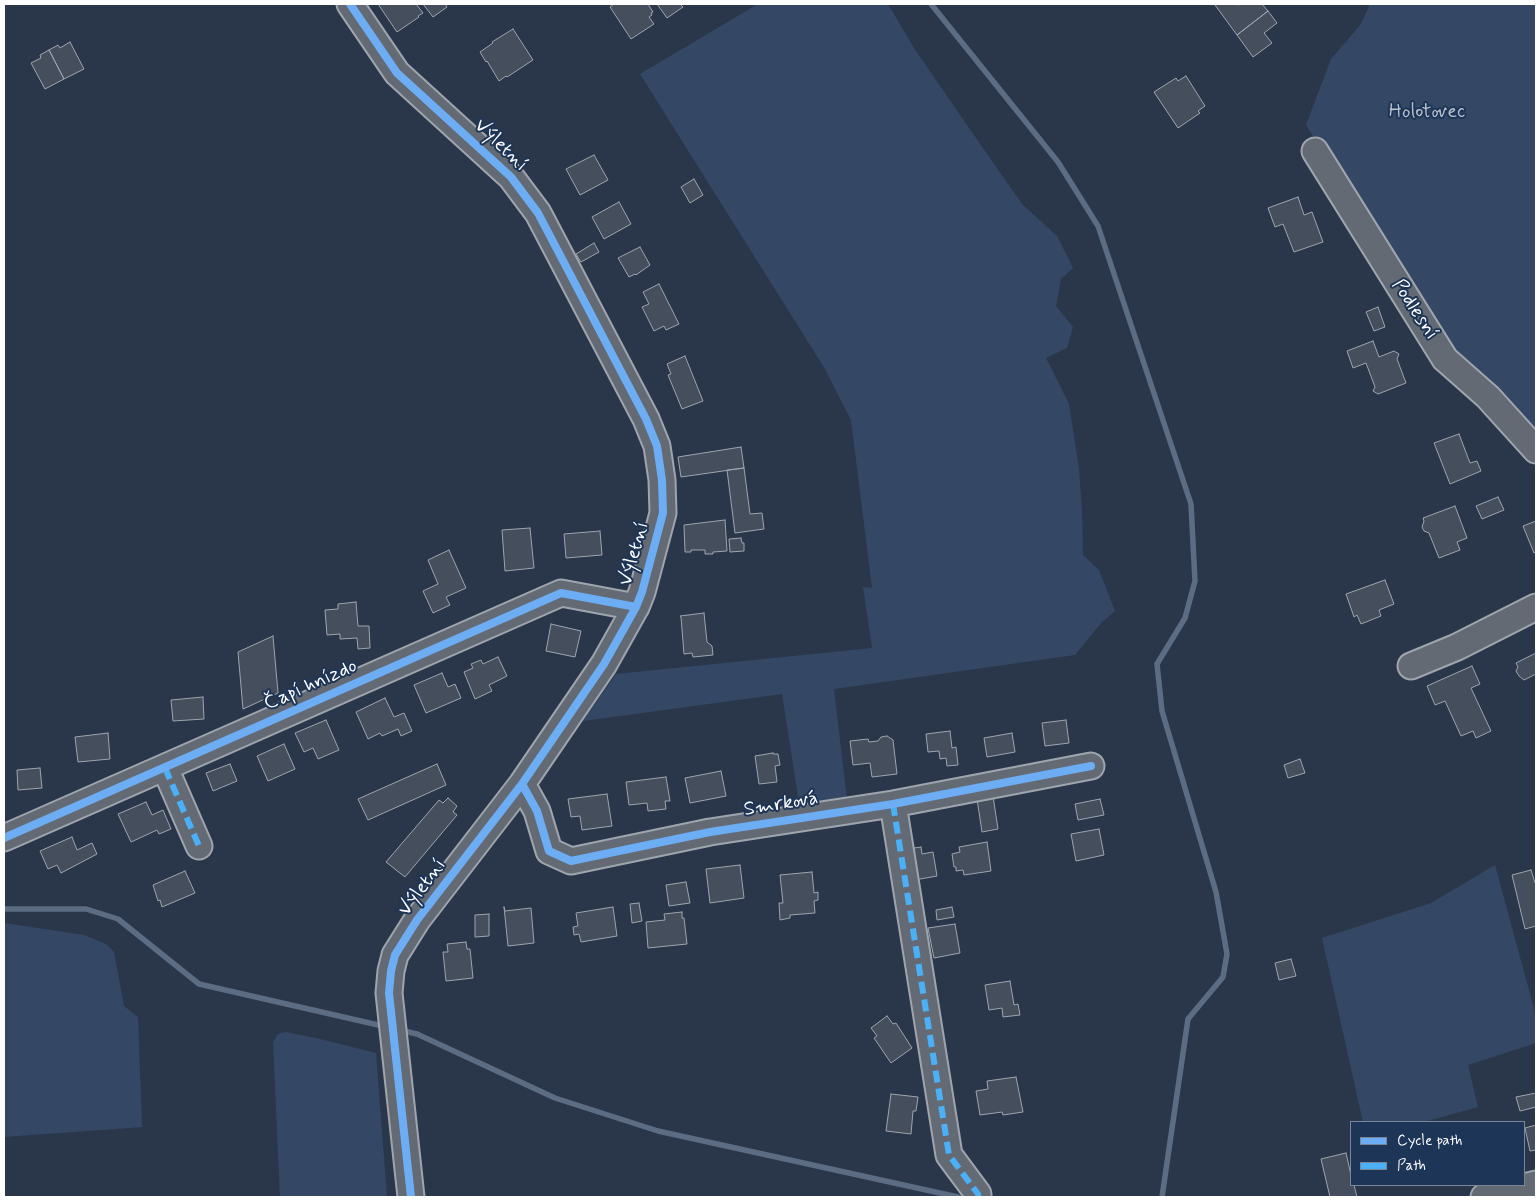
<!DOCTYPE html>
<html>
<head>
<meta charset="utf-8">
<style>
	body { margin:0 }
	#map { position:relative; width:1540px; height:1201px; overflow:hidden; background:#2a374a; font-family:Mynerve,sans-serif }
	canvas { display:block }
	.frame { position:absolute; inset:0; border:5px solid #fff; pointer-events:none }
	.legend { position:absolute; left:1350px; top:1121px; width:175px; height:65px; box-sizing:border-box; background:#1d3557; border:1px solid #77869a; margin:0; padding:6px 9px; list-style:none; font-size:15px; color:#fff }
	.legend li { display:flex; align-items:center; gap:10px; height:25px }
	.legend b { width:25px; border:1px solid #77869a }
</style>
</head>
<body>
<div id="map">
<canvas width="1540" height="1201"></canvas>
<div class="frame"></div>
<ul class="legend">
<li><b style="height:6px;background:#6dadf4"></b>Cycle path</li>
<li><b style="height:6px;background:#4cb0f7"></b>Path</li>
</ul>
</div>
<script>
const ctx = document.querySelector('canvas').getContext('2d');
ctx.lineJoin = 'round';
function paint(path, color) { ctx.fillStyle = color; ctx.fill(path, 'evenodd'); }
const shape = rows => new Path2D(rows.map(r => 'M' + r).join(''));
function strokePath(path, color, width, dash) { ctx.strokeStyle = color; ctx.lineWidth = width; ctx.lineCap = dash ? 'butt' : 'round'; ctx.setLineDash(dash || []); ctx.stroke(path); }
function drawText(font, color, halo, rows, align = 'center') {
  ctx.font = font + ' Mynerve,sans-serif'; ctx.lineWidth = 4; ctx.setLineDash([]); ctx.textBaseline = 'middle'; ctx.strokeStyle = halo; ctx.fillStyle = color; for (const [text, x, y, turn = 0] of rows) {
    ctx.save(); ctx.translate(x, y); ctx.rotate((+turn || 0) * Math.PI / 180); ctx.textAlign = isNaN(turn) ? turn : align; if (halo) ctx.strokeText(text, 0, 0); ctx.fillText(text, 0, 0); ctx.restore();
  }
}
const green = shape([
	[758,4,888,4,914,48,969,128,1022,204,1057,236,1073,268,1061,279,1056,306,1073,327,1067,348,1046,358,1069,404,1079,469,1082,511,1083,555,1099,570,1115,611,1101,623,1075,655,834,689,847,800,800,809,782,694,583,721,616,674,872,648,863,587,872,588,851,420,825,369,640,74],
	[1370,4,1536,4,1536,433,1451,352,1306,125,1331,59,1361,24],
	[1495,865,1536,1016,1536,1043,1468,1065,1478,1107,1424,1122,1363,1122,1322,938,1431,903],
	[4,923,84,935,106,944,114,952,124,1006,138,1017,142,1127,4,1137],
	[286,1032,320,1039,376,1053,387,1197,280,1197,273,1042,278,1034]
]);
const stream = shape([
	[931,4,1058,162,1098,226,1191,504,1195,581,1185,618,1157,664,1162,711,1216,892,1227,954,1223,977,1188,1019,1162,1197],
	[4,909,86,909,118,919,199,984,387,1027],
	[400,1030,417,1034,555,1098,658,1131,958,1197]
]);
const building = shape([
	[378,4,416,4,423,13,418,16,419,17,397,32,378,4],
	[423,4,445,4,447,7,433,17,423,4],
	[614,4,648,4,653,12,651,13,652,15,649,17,654,24,631,39,610,7,614,4],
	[657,4,680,4,683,7,667,18,657,4],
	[1216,4,1237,4,1238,5,1241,4,1262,4,1268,11,1237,35,1215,5,1216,4],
	[1268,11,1277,23,1264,33,1272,43,1253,57,1237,35,1268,11],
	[513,29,533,60,507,77,506,76,499,81,487,61,486,62,480,52,493,43,492,42,513,29],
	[70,42,84,69,64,79,49,50,58,45,60,48,70,42],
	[49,50,64,79,45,89,31,63,41,58,40,55,49,50],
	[1186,76,1205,106,1198,111,1200,113,1178,128,1154,92,1176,78,1178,81,1186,76],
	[594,155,608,180,580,195,566,169,594,155],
	[694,179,703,195,690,203,681,187,694,179],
	[1298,197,1304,215,1312,212,1323,242,1294,252,1283,224,1275,227,1268,208,1298,197],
	[619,202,631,224,604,239,592,217,619,202],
	[594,243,599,252,581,262,576,254,594,243],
	[640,247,650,265,636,275,635,274,629,277,618,258,640,247],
	[659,284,679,324,666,330,664,326,654,331,642,307,649,304,643,292,659,284],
	[1378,307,1385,327,1374,331,1366,312,1378,307],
	[1373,341,1379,357,1394,351,1399,354,1397,359,1406,383,1378,394,1373,391,1375,387,1366,363,1353,368,1347,351,1373,341],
	[685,356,703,401,682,409,668,375,671,374,667,364,685,356],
	[1459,434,1470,463,1477,461,1481,471,1450,484,1434,443,1459,434],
	[741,447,744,468,681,477,678,457,741,447],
	[744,468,750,514,762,513,764,529,735,533,727,470,744,468],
	[1498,497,1504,510,1482,519,1476,506,1498,497],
	[1455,506,1467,538,1457,542,1460,550,1439,558,1429,533,1424,531,1422,527,1424,521,1423,518,1455,506],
	[725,520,727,551,713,552,713,554,705,554,705,550,691,550,691,552,685,552,684,525,725,520],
	[1536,521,1536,552,1534,553,1523,526,1536,521],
	[530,528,534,568,505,571,502,530,530,528],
	[600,531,602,555,566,558,564,534,600,531],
	[741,538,742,543,744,543,744,551,730,552,729,539,741,538],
	[449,550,466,588,446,597,450,605,433,613,423,591,438,584,428,560,449,550],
	[1385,580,1394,604,1379,610,1381,616,1361,624,1357,615,1354,617,1346,594,1385,580],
	[356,602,358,626,369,626,370,648,358,649,357,638,340,639,340,634,327,635,325,610,338,609,338,604,356,602],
	[704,613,707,642,712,646,713,655,693,657,692,653,684,654,681,617,680,616,704,613],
	[551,624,581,631,575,657,546,651,551,624],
	[273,636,278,693,243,709,238,652,273,636],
	[1536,653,1536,674,1524,680,1519,676,1516,671,1518,667,1516,663,1536,653],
	[498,657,507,676,489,685,492,691,475,699,464,672,473,668,471,664,481,660,483,664,498,657],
	[1472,666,1480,684,1471,688,1491,731,1476,738,1473,731,1461,736,1445,701,1435,705,1427,686,1472,666],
	[442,673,448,687,455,684,461,698,426,713,414,685,442,673],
	[203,697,204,719,173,721,171,700,203,697],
	[385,698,394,717,404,713,412,731,401,736,398,729,382,736,380,733,368,739,356,712,385,698],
	[326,720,339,750,318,759,313,748,304,752,295,733,326,720],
	[1066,720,1069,743,1045,746,1042,723,1066,720],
	[950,731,952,748,956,747,958,765,947,766,946,758,940,759,939,751,928,752,926,734,950,731],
	[108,733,110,759,78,762,75,737,108,733],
	[1012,733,1015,752,987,757,984,738,1012,733],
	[887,736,893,740,897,774,872,777,870,763,853,765,850,741,868,739,869,742,878,741,881,737,887,736],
	[284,744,295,769,268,781,257,756,284,744],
	[773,753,773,754,778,754,780,765,775,766,777,782,759,784,755,756,773,753],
	[1300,759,1305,773,1288,778,1284,765,1300,759],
	[230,764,237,781,213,791,206,773,230,764],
	[437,764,446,785,368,820,358,799,437,764],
	[40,768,42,788,18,790,17,770,40,768],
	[721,771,726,796,690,803,685,778,721,771],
	[666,777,670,801,665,801,666,809,648,811,647,803,629,805,626,782,666,777],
	[607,794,612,826,582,830,580,816,571,817,568,799,607,794],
	[993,796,998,829,982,832,977,799,993,796],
	[448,798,457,806,453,812,457,815,405,877,386,862,439,800,443,803,448,798],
	[1100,799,1104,815,1078,820,1075,804,1100,799],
	[146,802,152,815,163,810,171,829,159,834,157,830,131,842,118,814,146,802],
	[1099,829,1104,855,1076,861,1071,834,1099,829],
	[72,837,77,850,92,843,97,854,61,873,57,865,48,869,40,851,72,837],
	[987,842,991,871,964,875,963,870,956,871,956,867,954,867,952,854,960,852,959,847,987,842],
	[921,847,922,854,933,852,937,876,909,881,908,849,921,847],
	[740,865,744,898,710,903,706,869,740,865],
	[1531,870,1535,883,1536,882,1536,926,1525,929,1512,875,1531,870],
	[185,871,195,893,162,907,160,900,158,901,153,885,185,871],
	[812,872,814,893,818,892,818,900,814,901,815,913,790,915,790,918,780,920,779,903,783,903,780,875,812,872],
	[686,882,690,903,669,906,666,885,686,882],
	[639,903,642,921,632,923,630,904,639,903],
	[504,907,505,911,531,908,534,943,508,946,504,907],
	[613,907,617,936,581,942,579,934,574,935,573,927,578,926,576,913,613,907],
	[952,907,954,917,937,920,936,910,952,907],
	[682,912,682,918,684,918,687,944,648,948,646,922,665,920,664,914,682,912],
	[489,914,489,936,475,937,475,915,489,914],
	[955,924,960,953,934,958,928,928,955,924],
	[466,942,467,949,470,949,473,978,446,981,443,952,448,952,447,944,466,942],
	[1291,959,1296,976,1279,980,1275,963,1291,959],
	[1010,981,1014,1005,1018,1004,1020,1015,1003,1017,1002,1008,989,1010,985,985,1010,981],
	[887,1016,893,1024,896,1023,912,1048,891,1063,874,1038,877,1036,871,1028,887,1016],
	[1016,1077,1023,1112,1003,1115,1002,1112,980,1115,976,1091,988,1089,987,1081,1016,1077],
	[1536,1093,1536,1107,1520,1111,1516,1097,1536,1093],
	[891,1094,918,1097,916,1111,913,1111,911,1134,886,1131,891,1094],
	[1536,1125,1536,1150,1530,1151,1525,1128,1536,1125],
	[1346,1153,1351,1175,1351,1185,1354,1185,1357,1197,1330,1197,1321,1159,1346,1153]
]);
const minor = shape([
	[350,4,397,73,511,177,538,213,646,419,657,446,662,480,663,513,642,592,636,607,604,664,522,784,417,920,395,955,391,971,389,993,411,1197],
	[1315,151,1445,359,1488,397,1536,450],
	[1411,666,1457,647,1536,607],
	[165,768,199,846],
	[522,784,537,811,549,851,571,861,710,832,893,804,1091,766],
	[893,804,949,1155,978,1194,978,1197],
	[4,838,561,593,636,607],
	[1484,1197,1536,1184]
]);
const quiet = shape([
	[165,768,199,846],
	[893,804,949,1155,978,1194,978,1197]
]);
const cycleway = shape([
	[350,4,397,73,511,177,538,213,646,419,657,446,662,480,663,513,642,592,636,607,604,664,522,784,417,920,395,955,391,971,389,993,411,1197],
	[522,784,537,811,549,851,571,861,710,832,893,804,1091,766],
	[4,838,561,593,636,607]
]);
const parkNames = [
	["Holotovec",1427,113]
];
const streetNames = [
	["Výletní",500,146,44],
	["Podlesní",1414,310,57],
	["Výletní",635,554,-74],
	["Čapí hnízdo",311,686,-24],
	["Smrková",781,805,-9],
	["Výletní",423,888,-53]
];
paint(green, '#344865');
strokePath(stream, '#5c6d83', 5.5);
paint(building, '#444e5c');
strokePath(building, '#9fa5ae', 1);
strokePath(minor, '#9fa5ae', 29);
strokePath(minor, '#636a74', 25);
strokePath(quiet, '#4cb0f7', 6, [12, 6]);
strokePath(cycleway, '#6dadf4', 8);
drawText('20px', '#b9c0ca', '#1d3557', parkNames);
drawText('20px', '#fff', '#1d3557', streetNames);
</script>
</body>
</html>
